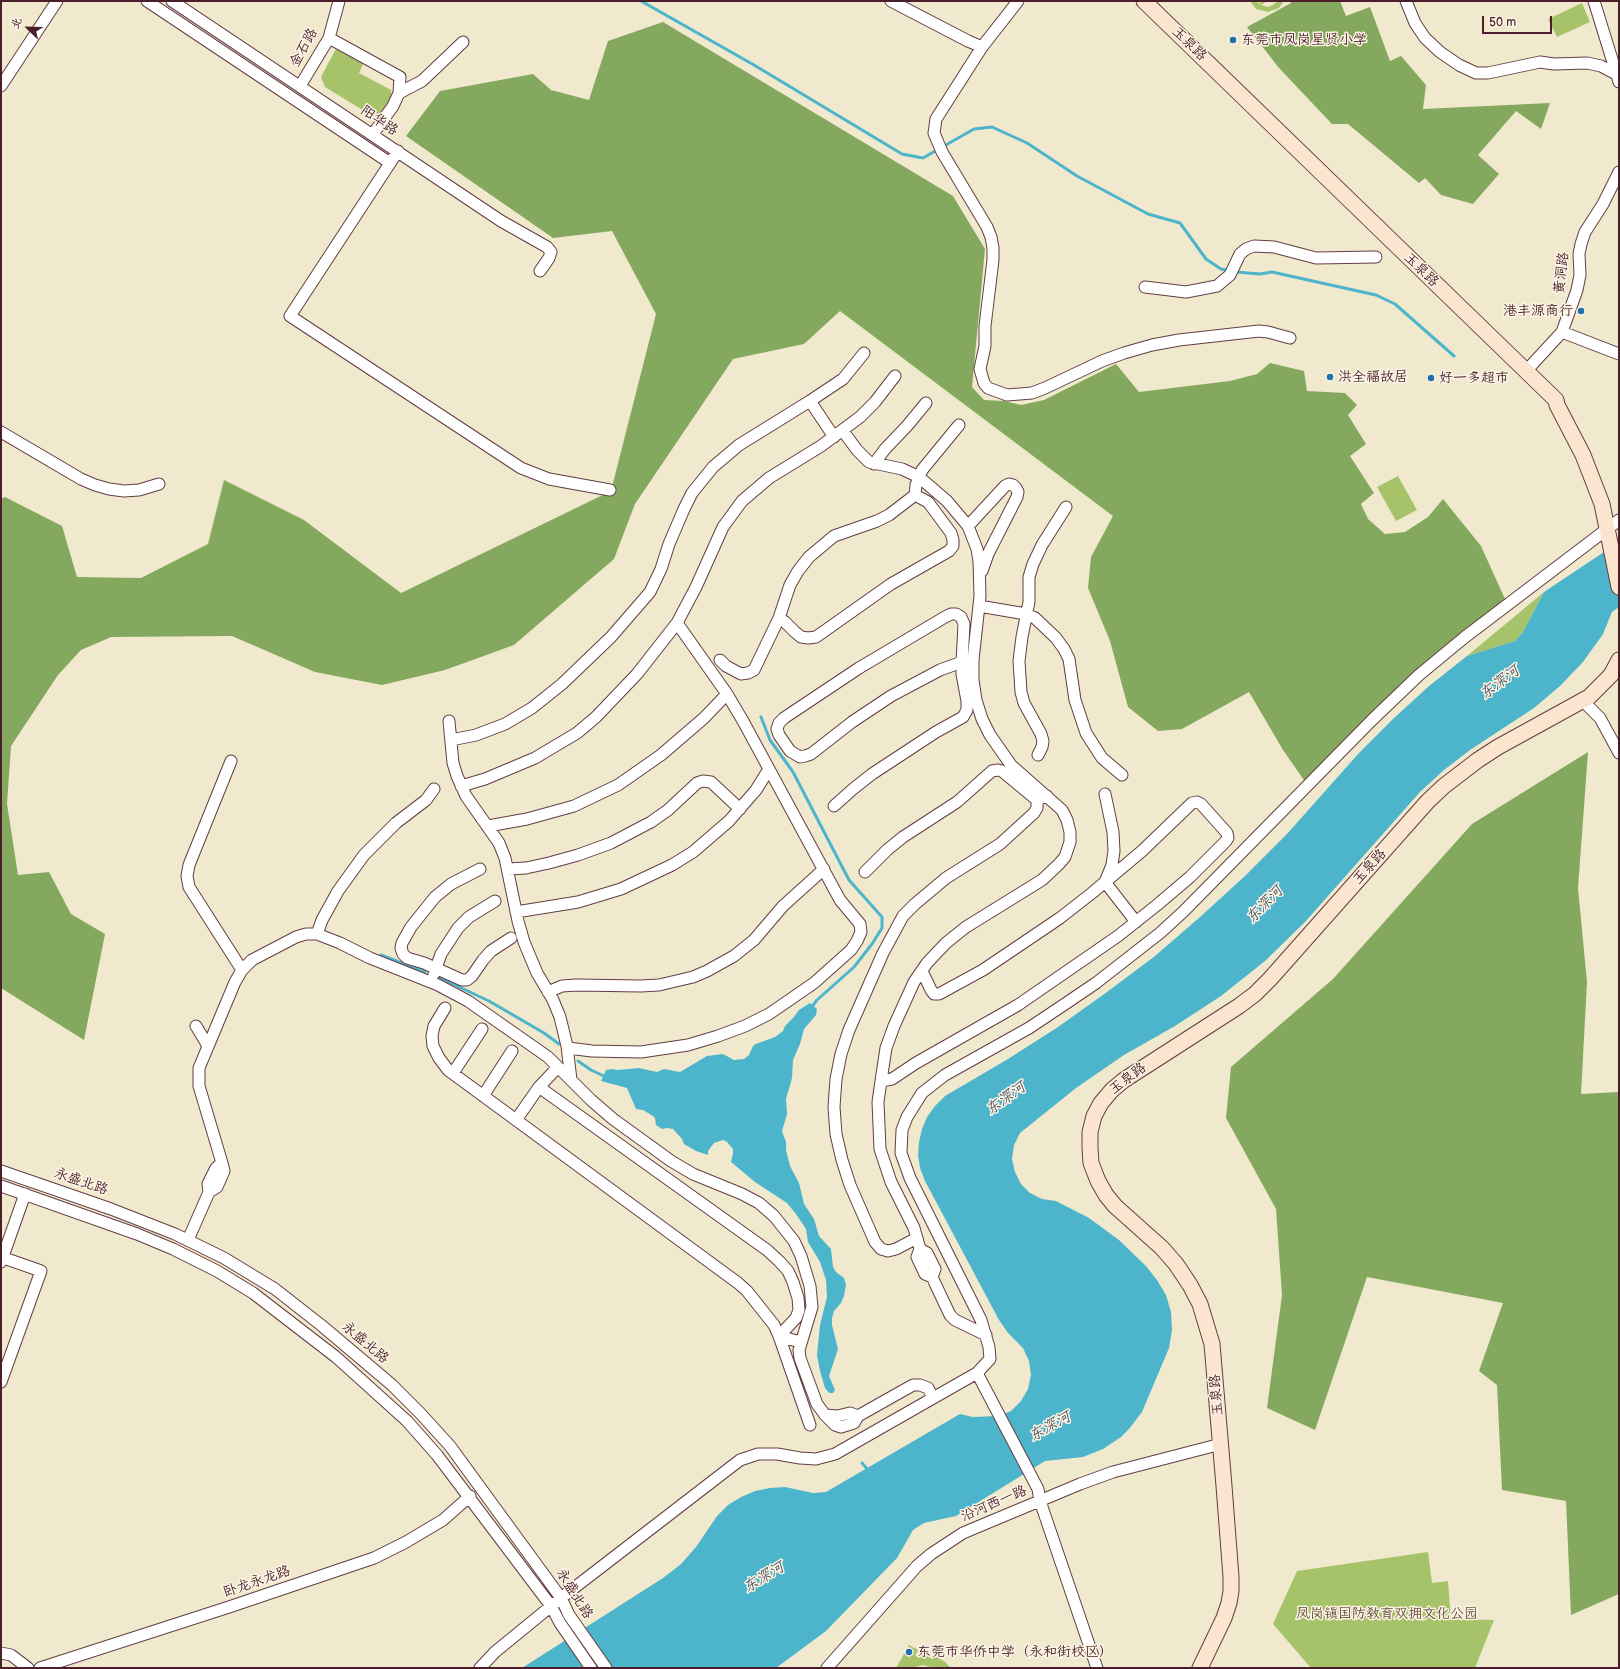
<!DOCTYPE html>
<html>
<head>
<meta charset="utf-8">
<style>
	body { margin:0 }
	#map { position:relative; width:1620px; height:1669px; overflow:hidden; background:#f1e9ce; font-family:"Balsamiq Sans","LXGW WenKai TC",sans-serif }
	canvas { display:block }
	.frame { position:absolute; inset:0; border:2px solid #4a1f2b; pointer-events:none }
	.north { position:absolute; left:8px; top:8px; width:40px; height:40px; -webkit-text-stroke:3px #fcf5e5; paint-order:stroke; rotate:293deg; font-size:11px; font-weight:700; line-height:16px; text-align:center; color:#4a1f2b }
	.north::after { content:''; display:block; margin:auto; width:14px; height:18px; background:#4a1f2b; clip-path:polygon(50% 0,100% 100%,50% 72%,0 100%) }
	.scale { position:absolute; left:1482px; top:16px; width:70px; height:18px; box-sizing:border-box; border:2px solid #4a1f2b; border-top:0; padding-left:5px; font-size:12px; line-height:14px; white-space:nowrap; color:#4a1f2b; -webkit-text-stroke:3px #fcf5e5; paint-order:stroke }
</style>
</head>
<body>
<div id="map">
<canvas width="1620" height="1669"></canvas>
<div class="frame"></div>
<div class="north">北</div>
<div class="scale">50 m</div>
</div>
<script>
const ctx = document.querySelector('canvas').getContext('2d');
ctx.lineJoin = 'round';
function paint(path, color) { ctx.fillStyle = color; ctx.fill(path, 'evenodd'); }
const shape = rows => new Path2D(rows.map(r => 'M' + r).join(''));
function strokePath(path, color, width, dash) { ctx.strokeStyle = color; ctx.lineWidth = width; ctx.lineCap = dash ? 'butt' : 'round'; ctx.setLineDash(dash || []); ctx.stroke(path); }
function drawText(font, color, halo, rows, align = 'center') {
  ctx.font = font + ' "Balsamiq Sans","LXGW WenKai TC",sans-serif'; ctx.lineWidth = 3; ctx.setLineDash([]); ctx.textBaseline = 'middle'; ctx.strokeStyle = halo; ctx.fillStyle = color; for (const [text, x, y, turn = 0] of rows) {
    ctx.save(); ctx.translate(x, y); ctx.rotate((+turn || 0) * Math.PI / 180); ctx.textAlign = isNaN(turn) ? turn : align; if (halo) ctx.strokeText(text, 0, 0); ctx.fillText(text, 0, 0); ctx.restore();
  }
}
const green = shape([
	[1250,1,1256,1,1261,5,1259,1,1268,1,1261,5,1268,7,1273,5,1278,1,1284,1,1279,8,1268,12,1256,9],
	[1582,3,1590,22,1557,37,1548,19],
	[337,47,364,62,359,73,391,90,392,98,381,115,374,117,325,87,321,77],
	[1398,476,1417,510,1396,521,1377,487],
	[1544,592,1523,632,1515,641,1467,656],
	[1428,1552,1432,1583,1448,1581,1451,1619,1494,1620,1475,1668,1311,1668,1273,1624,1297,1571],
	[909,1645,918,1650,915,1656,929,1655,937,1657,944,1661,951,1668,935,1668,922,1665,913,1668,896,1668]
]);
const forest = shape([
	[1290,1,1340,1,1346,16,1370,7,1390,61,1401,56,1426,85,1423,109,1550,103,1541,129,1516,111,1478,155,1499,174,1473,204,1441,195,1425,178,1419,183,1348,124,1332,124,1279,68,1247,27,1291,3],
	[663,22,953,196,985,249,972,387,984,400,1004,401,1021,405,1044,400,1116,364,1139,392,1230,381,1257,374,1270,363,1304,371,1307,391,1345,393,1357,405,1348,415,1366,444,1350,456,1374,493,1361,504,1368,519,1385,534,1405,532,1428,517,1443,499,1481,546,1505,599,1398,692,1306,783,1283,750,1249,692,1182,729,1158,731,1128,707,1110,641,1088,588,1091,557,1113,516,840,311,804,344,733,359,635,504,614,559,514,645,445,670,382,685,315,672,232,636,111,637,81,650,58,675,11,746,7,804,18,875,49,872,71,914,105,934,84,1040,1,988,1,499,5,497,62,526,77,577,141,578,208,544,224,480,304,520,401,593,611,491,656,314,612,231,553,238,406,136,440,91,533,74,551,90,589,100,608,41],
	[1588,752,1578,888,1587,982,1581,1094,1619,1092,1619,1594,1571,1615,1566,1501,1502,1490,1497,1385,1479,1371,1503,1303,1367,1277,1315,1430,1267,1408,1282,1295,1276,1209,1226,1118,1231,1067,1333,979,1472,824]
]);
const water = shape([
	[1619,542,1619,607,1612,612,1603,634,1583,662,1560,686,1534,708,1470,750,1444,770,1420,792,1305,922,1265,961,1221,996,1175,1026,1124,1055,1076,1088,1020,1133,1014,1145,1012,1159,1015,1172,1021,1184,1030,1193,1042,1199,1056,1201,1089,1218,1119,1240,1146,1266,1157,1280,1166,1295,1171,1312,1172,1330,1169,1348,1142,1412,1129,1429,1121,1437,1103,1449,1083,1457,1045,1461,956,1516,924,1523,913,1530,897,1558,826,1631,776,1668,522,1668,663,1578,681,1564,696,1547,717,1516,728,1505,741,1497,755,1491,770,1488,785,1487,813,1493,826,1492,960,1414,973,1417,999,1416,1011,1411,1021,1401,1028,1389,1031,1375,1029,1361,1023,1348,1008,1333,999,1320,925,1181,920,1168,918,1155,919,1142,922,1129,927,1117,935,1106,945,1096,1008,1059,1058,1027,1107,992,1155,956,1200,917,1245,876,1287,834,1359,753,1393,719,1429,686,1467,656,1515,641,1523,632,1544,592],
	[810,1003,817,1009,816,1015,804,1029,800,1044,793,1060,792,1078,786,1099,787,1114,782,1131,786,1142,786,1150,790,1166,799,1183,804,1204,814,1219,819,1236,831,1249,833,1267,836,1272,844,1278,846,1285,844,1296,841,1303,834,1311,832,1318,832,1325,838,1349,829,1376,835,1390,833,1393,829,1393,825,1388,820,1371,817,1355,820,1325,827,1297,826,1280,820,1262,808,1242,806,1229,796,1214,787,1203,755,1182,731,1162,733,1153,733,1149,727,1142,723,1140,714,1143,708,1151,708,1155,696,1151,684,1144,682,1139,673,1129,667,1128,662,1129,656,1125,655,1118,653,1116,643,1110,636,1109,627,1088,601,1081,606,1070,611,1069,618,1070,639,1068,657,1072,664,1069,680,1072,707,1056,723,1054,734,1060,744,1059,749,1055,753,1046,756,1044,775,1037,783,1031,785,1026,793,1018,799,1010]
]);
const stream = shape([
	[641,1,754,65,902,154,923,158,974,129,992,127,1027,143,1077,176,1148,214,1180,223,1206,259,1221,269,1236,272,1260,274,1272,272,1376,295,1395,304,1454,356],
	[761,717,770,740,793,772,849,880,882,917,882,928,872,944,854,967,817,1000,811,1008],
	[381,955,425,972],
	[440,978,489,1001,544,1033,559,1044],
	[578,1061,591,1070,606,1077],
	[862,1463,869,1471]
]);
const street = shape([
	[147,1,390,163],
	[172,1,501,221,547,247,551,252,549,258,540,271],
	[891,1,968,41,982,47,1018,1],
	[1406,1,1415,23,1425,38,1440,52,1459,65,1476,73,1488,73,1540,62,1554,64,1587,63,1601,66,1616,74],
	[1594,1,1619,82],
	[329,38,400,77,399,93,393,106,373,134],
	[982,47,936,119,934,133,942,152,987,227,991,237,993,248,993,260,985,326,985,346,980,369,984,383,988,388,1007,395,1032,393,1045,388,1102,361,1124,353,1152,345,1179,340,1259,331,1268,332,1290,338],
	[1,86,57,1],
	[300,86,329,38,339,1],
	[399,93,422,81,463,42],
	[398,151,290,316,521,468,549,479,610,490],
	[1145,287,1186,292,1217,286,1230,275,1240,254,1246,249,1254,246,1274,247,1316,258,1376,257],
	[1562,332,1619,354],
	[1526,371,1562,332,1577,290,1580,275,1579,254,1581,244,1585,232,1603,204,1619,172],
	[810,401,834,437],
	[843,431,857,450,869,462,902,469,919,477,947,501,968,526,977,549,979,561,980,596,973,660,973,680,976,700,982,719,990,735,1011,765,1062,810,1067,820,1070,832,1070,842,1065,857,1059,864,1042,880,966,927,946,943,927,963,914,982,894,1026,886,1048,881,1081,878,1102,880,1149,891,1182,914,1228,920,1249],
	[1,432,81,479,95,485,109,489,124,491,139,490,159,484],
	[874,464,885,449,907,426,926,403],
	[968,526,1005,486,1009,484,1013,485,1016,488,1018,492,1017,497,988,554,982,571],
	[979,606,1026,614,1035,618,1056,638,1064,649,1069,659,1075,700,1086,733,1102,758,1122,775],
	[779,618,785,622,795,632,801,637,808,638,816,637,891,584,949,551,953,546,953,540,951,533,928,502,915,495],
	[720,660,726,666,741,674,748,673,754,670,779,618,790,585,798,571,809,557,834,536,877,521,889,515,915,495,916,485,922,470,959,425],
	[1583,701,1600,718,1619,753],
	[449,721,453,763,457,776,466,796,499,843,505,858,518,921,524,942,537,973,553,1000,560,1017,567,1046,571,1080],
	[451,740,476,735,505,724,532,708,562,684,611,637,650,592,661,569,669,544,684,509,692,493,713,467,739,445,810,401,843,379,864,353],
	[1038,755,1042,747,1043,741,1041,734,1024,703,1021,692,1019,661,1022,637,1029,602,1029,577,1033,564,1042,545,1066,507],
	[231,761,189,865,187,876,189,887,242,970],
	[461,786,485,779,535,758,577,733,596,717,637,674,677,623,696,587,723,527,742,501,769,478,821,446,860,417,875,402,895,376],
	[1105,794,1113,832,1114,851,1112,865,1105,882,1136,922],
	[834,806,853,789,872,774,936,732,963,717,967,710,967,701,962,674,962,662,964,624,961,617,956,614,951,614,945,617,859,668,784,718,779,723,777,729,779,735,790,751,800,757,805,756,811,754,852,722,891,696,940,670,962,662,973,660],
	[488,826,527,819,574,806,618,785,661,755,704,718,727,694],
	[480,869,451,884,435,897,411,927,402,943,401,948,403,954,407,958,424,963,462,980,467,980,472,976,483,960,491,951,511,938],
	[508,869,526,868,549,863,578,855,611,843,651,822,668,810,697,783,703,781,711,782,740,809],
	[865,872,887,850,903,837,957,802,992,771,998,770,1002,771,1037,800],
	[516,912,578,902,621,889,672,865,693,852,729,821,756,790,769,769],
	[317,934,322,920,338,891,364,855,396,823,426,800,434,789],
	[434,974,441,954,458,928,469,917,495,901],
	[548,992,562,986,576,985,641,986,659,985,693,977,707,971,734,956,754,940,783,906,824,869],
	[445,1008,434,1026,432,1036,433,1046,439,1058,448,1070,738,1283,747,1291,774,1325,779,1336,810,1425],
	[196,1026,208,1046],
	[568,1048,592,1051,641,1052,688,1045,718,1036,745,1026,769,1014,814,983,851,950,857,941,861,932,860,924,840,900,743,721,727,694,677,623],
	[453,1073,482,1029],
	[881,1081,892,1079,916,1063,1018,1005,1118,936,1157,905,1190,877,1226,841,1228,838,1227,833,1201,804,1197,802,1192,803,1142,851,1092,893,1060,918,983,970,939,994,934,994,931,990,922,971],
	[539,1087,767,1250,779,1261,788,1271,793,1282,798,1298,799,1310,796,1318,779,1336,800,1342],
	[483,1096,512,1051],
	[516,1120,539,1087,558,1067],
	[222,1163,216,1168,208,1184,209,1192,217,1187,224,1171,222,1163,199,1086,199,1068,235,982,242,970,252,960,296,937,306,934,317,934,340,943,370,958,438,985,468,1001,548,1057,591,1100,613,1119,671,1161,693,1174,742,1194,759,1203,774,1216,794,1241,801,1256,810,1286,812,1307,799,1350,800,1358,817,1404,825,1415],
	[1,1171,111,1209,175,1234,224,1258,275,1289,321,1325,392,1385,420,1413,450,1446,561,1598,569,1615,606,1668],
	[1,1186,137,1234,173,1249,217,1271,253,1293,336,1357,407,1421,437,1455,551,1606,560,1623,591,1668],
	[917,1238,896,1249,888,1251,881,1249,875,1242,850,1185,842,1160,836,1134,834,1107,836,1079,841,1054,849,1030,883,953,903,916,915,904,946,878,1000,844,1034,813,1037,808,1037,800,1047,796],
	[188,1240,209,1192],
	[1,1257,41,1271,1,1382],
	[1,1262,25,1194],
	[932,1277,925,1274,917,1257,920,1249,927,1253,935,1269,932,1277,950,1315,955,1320,986,1335],
	[977,1373,1038,1489,1040,1501,1097,1668],
	[858,1416,850,1413,837,1416,825,1415,835,1425,841,1427,854,1423,858,1416,913,1385,920,1385,928,1388,933,1398],
	[1,1653,11,1655,28,1668],
	[40,1668,229,1607,374,1558,406,1542,443,1520,470,1496],
	[480,1668,495,1652,561,1598,740,1460,758,1454,777,1454,800,1458,816,1459,835,1454,977,1373,990,1359,989,1347,981,1320,910,1178,901,1153,902,1130,907,1117,922,1093,945,1075,1029,1028,1059,1008,1096,983,1160,933,1183,912,1372,720,1419,675,1465,637,1619,520],
	[827,1668,917,1566,931,1554,963,1533,1080,1484,1113,1472,1221,1444]
]);
const secondary = shape([
	[1144,1,1556,400,1557,405,1583,455,1602,504,1619,587],
	[1200,1668,1224,1618,1229,1603,1231,1591,1231,1577,1224,1486,1212,1344,1200,1304,1190,1285,1176,1264,1162,1248,1115,1206,1106,1195,1098,1181,1091,1163,1090,1148,1090,1132,1094,1116,1101,1103,1112,1090,1124,1080,1239,1006,1255,994,1270,979,1428,801,1444,786,1478,760,1498,747,1589,697,1611,675,1619,660]
]);
const markers = [
	[1233,40,4,"#1f6fb2"],
	[1581,311,4,"#1f6fb2"],
	[1330,377,4,"#1f6fb2"],
	[1431,378,4,"#1f6fb2"],
	[909,1652,4,"#1f6fb2"]
];
const poiNames = [
	["东莞市凤岗星贤小学",1241,40],
	["港丰源商行",1573,311,"right"],
	["洪全福故居",1338,377],
	["好一多超市",1439,378],
	["东莞市华侨中学（永和街校区）",917,1652]
];
const streetNames = [
	["玉泉路",1189,44,44],
	["金石路",304,48,-61],
	["阳华路",379,121,34],
	["玉泉路",1421,270,44],
	["黄洞路",1562,273,-83],
	["玉泉路",1370,867,-48],
	["玉泉路",1128,1079,-37],
	["永盛北路",81,1182,19],
	["永盛北路",365,1343,40],
	["玉泉路",1217,1395,-95],
	["沿河西一路",994,1504,-23],
	["卧龙永龙路",257,1582,-19],
	["永盛北路",574,1594,58]
];
const parkNames = [
	["凤岗镇国防教育双拥文化公园",1387,1614]
];
const waterNames = [
	["东深河",1500,683,-37],
	["东深河",1265,905,-46],
	["东深河",1006,1099,-36],
	["东深河",1050,1427,-29],
	["东深河",764,1578,-31]
];
paint(green, '#a6c36a');
paint(forest, '#84a95e');
paint(water, '#4db5cb');
strokePath(stream, '#4db5cb', 3);
strokePath(street, '#633d43', 13);
strokePath(secondary, '#633d43', 17);
strokePath(street, '#fff', 11);
strokePath(secondary, '#fbe5cf', 15);
for (const [x, y, r, color] of markers) { const dot = new Path2D(); dot.arc(x, y, r, 0, 2 * Math.PI); ctx.fillStyle = color; ctx.fill(dot); strokePath(dot, '#fcf5e5', 1.5); }
drawText('14px', '#4a1f2b', '#fcf5e5', poiNames, 'left');
drawText('14px', '#4a1f2b', '#fcf5e5', streetNames);
drawText('14px', '#66503e', '#fcf5e5', parkNames);
drawText('italic 15px', '#4b5463', '#fcf5e5', waterNames);
</script>
</body>
</html>
